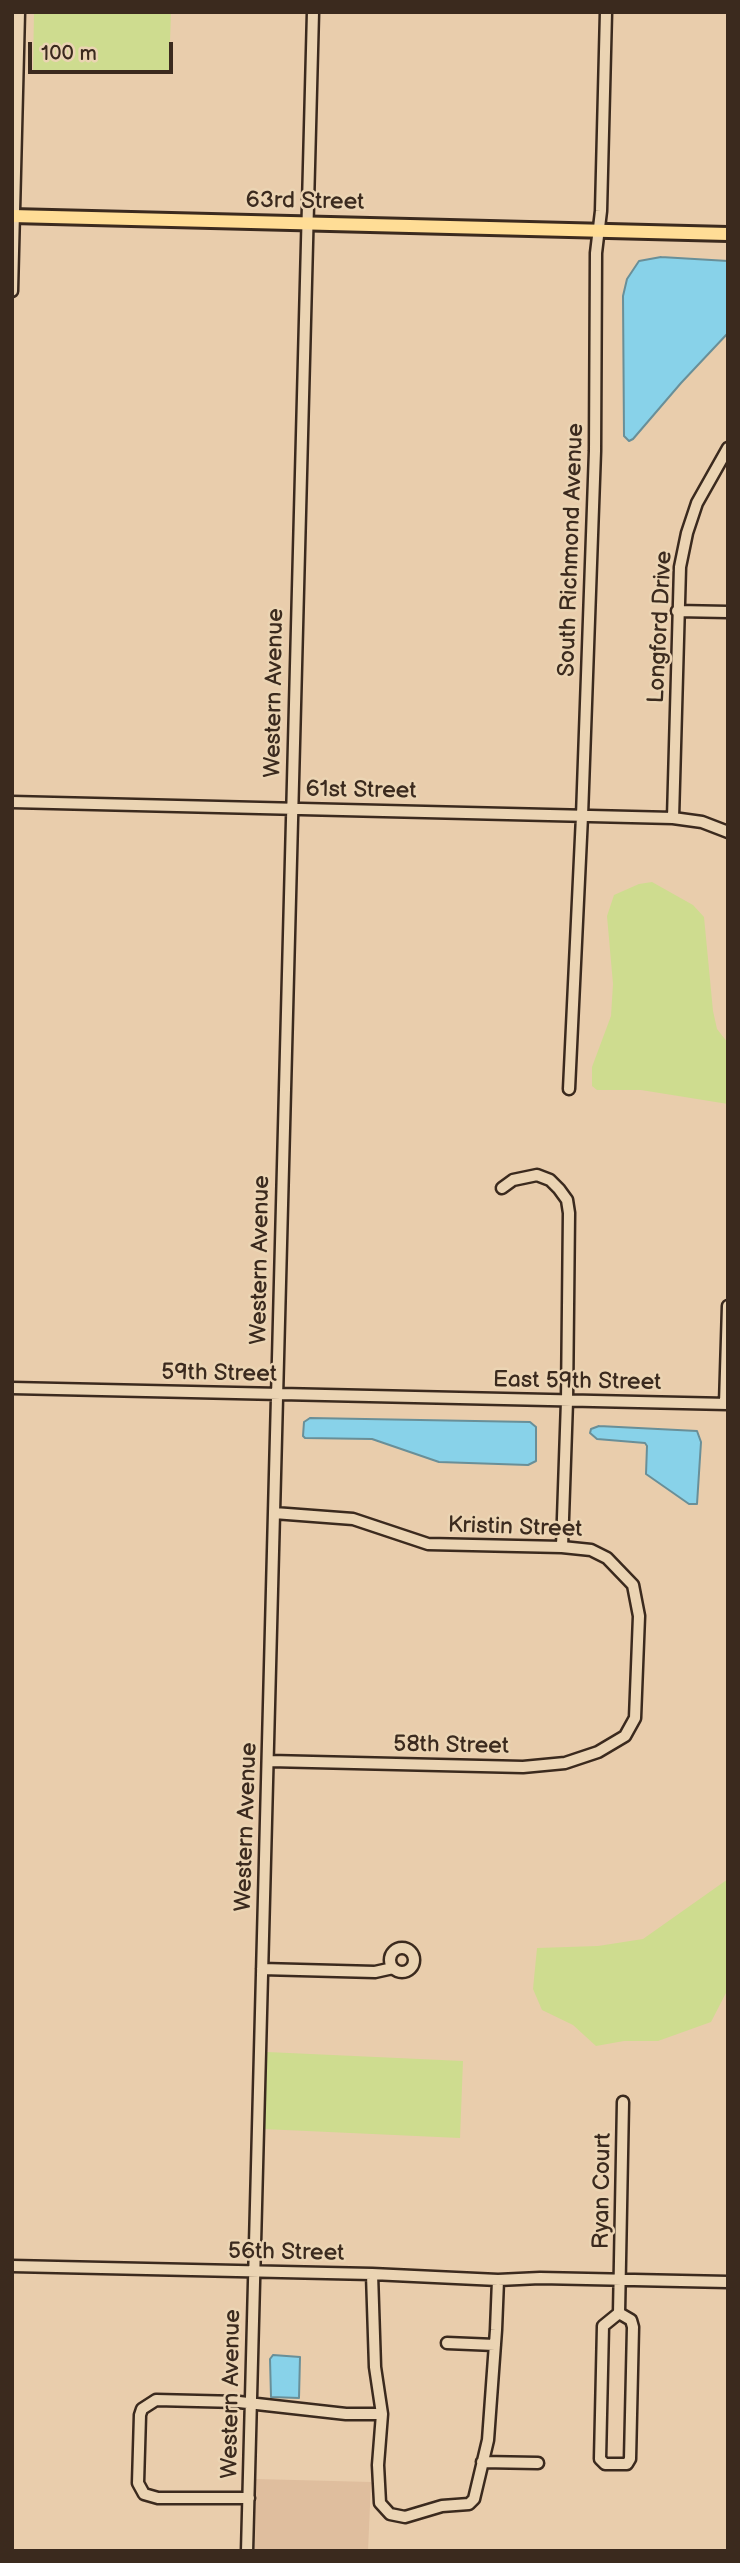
<!DOCTYPE html>
<html>
<head>
<meta charset="utf-8">
<style>
	body { margin:0 }
	#map { position:relative; width:740px; height:2563px; overflow:hidden; background:#e9cdac; font-family:"Balsamiq Sans",sans-serif }
	canvas { display:block }
	.frame { position:absolute; inset:0; border:14px solid #3b2a1e; pointer-events:none }
	.scale { position:absolute; left:28px; top:42px; width:145px; height:32px; box-sizing:border-box; border:4px solid #3b2a1e; border-top:0; padding-left:9px; font-size:21px; line-height:24px; white-space:nowrap; color:#3b2a1e; -webkit-text-stroke:5px #ebd4b3; paint-order:stroke }
</style>
</head>
<body>
<div id="map">
<canvas width="740" height="2563"></canvas>
<div class="frame"></div>
<div class="scale">100 m</div>
</div>
<script>
const ctx = document.querySelector('canvas').getContext('2d');
ctx.lineJoin = 'round';
function paint(path, color) { ctx.fillStyle = color; ctx.fill(path, 'evenodd'); }
const shape = rows => new Path2D(rows.map(r => 'M' + r).join(''));
function strokePath(path, color, width, dash) { ctx.strokeStyle = color; ctx.lineWidth = width; ctx.lineCap = dash ? 'butt' : 'round'; ctx.setLineDash(dash || []); ctx.stroke(path); }
function drawText(font, color, halo, rows, align = 'center') {
  ctx.font = font + ' "Balsamiq Sans",sans-serif'; ctx.lineWidth = 5; ctx.setLineDash([]); ctx.textBaseline = 'middle'; ctx.strokeStyle = halo; ctx.fillStyle = color; for (const [text, x, y, turn = 0] of rows) {
    ctx.save(); ctx.translate(x, y); ctx.rotate((+turn || 0) * Math.PI / 180); ctx.textAlign = isNaN(turn) ? turn : align; if (halo) ctx.strokeText(text, 0, 0); ctx.fillText(text, 0, 0); ctx.restore();
  }
}
const built = shape([
	[256,2479,371,2482,368,2551,255,2551]
]);
const green = shape([
	[34,12,171,12,169,74,33,70],
	[652,882,693,905,704,917,713,1011,717,1029,728,1043,728,1104,641,1090,597,1090,592,1086,592,1067,611,1016,613,984,607,916,614,895,639,884],
	[728,1879,728,1989,711,2022,658,2041,624,2041,596,2046,573,2025,542,2010,533,1989,537,1948,598,1946,643,1939],
	[267,2052,463,2061,460,2138,263,2129]
]);
const water = shape([
	[661,257,728,261,728,333,681,383,633,439,629,441,624,436,623,296,627,279,639,261,661,257],
	[310,1418,530,1422,536,1427,536,1461,528,1465,439,1462,372,1439,305,1438,303,1436,304,1422,310,1418],
	[599,1426,697,1431,701,1442,697,1504,689,1504,646,1474,647,1446,645,1443,597,1439,590,1433,591,1429,599,1426],
	[273,2355,300,2357,299,2398,271,2397,270,2359,273,2355]
]);
const minor = shape([
	[12,291,19,12],
	[677,611,728,612],
	[12,802,673,818,702,822,728,832],
	[673,818,680,567,687,533,697,503,728,448],
	[569,1089,582,816,595,451,596,253,601,211,606,12],
	[502,1188,513,1180,537,1175,550,1180,559,1189,567,1200,569,1213,567,1401,562,1547],
	[12,1388,728,1404],
	[725,1404,728,1306],
	[270,1761,523,1767,565,1763,598,1752,625,1736,635,1718,639,1616,633,1585,607,1558,591,1550,562,1547,428,1544,353,1519,274,1513],
	'390 1960a12 12 0 1 1 24 0a12 12 0 1 1-24 0Z',
	[262,1969,375,1972,393,1968],
	[12,2266,372,2274,498,2280,540,2278,728,2282],
	[372,2274,375,2367,382,2414,378,2465,380,2503,390,2514,405,2517,442,2506,469,2504,474,2499,488,2440,496,2330,498,2280],
	[619,2313,631,2320,633,2327,630,2459,627,2464,605,2464,600,2459,603,2326,619,2313,623,2102],
	[447,2343,495,2345],
	[482,2462,538,2463],
	[249,2498,158,2498,144,2494,138,2483,140,2415,142,2409,156,2400,239,2402,346,2414,382,2414],
	[247,2551,313,12]
]);
const major = shape([
	[12,216,728,234]
]);
const streetNames = [
	["63rd Street",305,202,1],
	["South Richmond Avenue",572,550,-88],
	["Longford Drive",661,627,-87],
	["Western Avenue",275,693,-89],
	["61st Street",361,791,1],
	["Western Avenue",261,1260,-89],
	["59th Street",219,1374,1],
	["East 59th Street",577,1382,1],
	["Kristin Street",515,1528,2],
	["58th Street",451,1746,1],
	["Western Avenue",247,1827,-88],
	["Ryan Court",603,2191,-89],
	["56th Street",286,2253,1],
	["Western Avenue",232,2394,-89]
];
paint(built, '#dfbe9e');
paint(green, '#cedc8f');
paint(water, '#88d2e9');
strokePath(water, '#698f98', 2);
strokePath(minor, '#3b2a1e', 15);
strokePath(major, '#3b2a1e', 18);
strokePath(minor, '#ebd4b3', 10);
strokePath(major, '#ffdd96', 12);
drawText('23px', '#3b2a1e', '#ebd4b3', streetNames);
</script>
</body>
</html>
